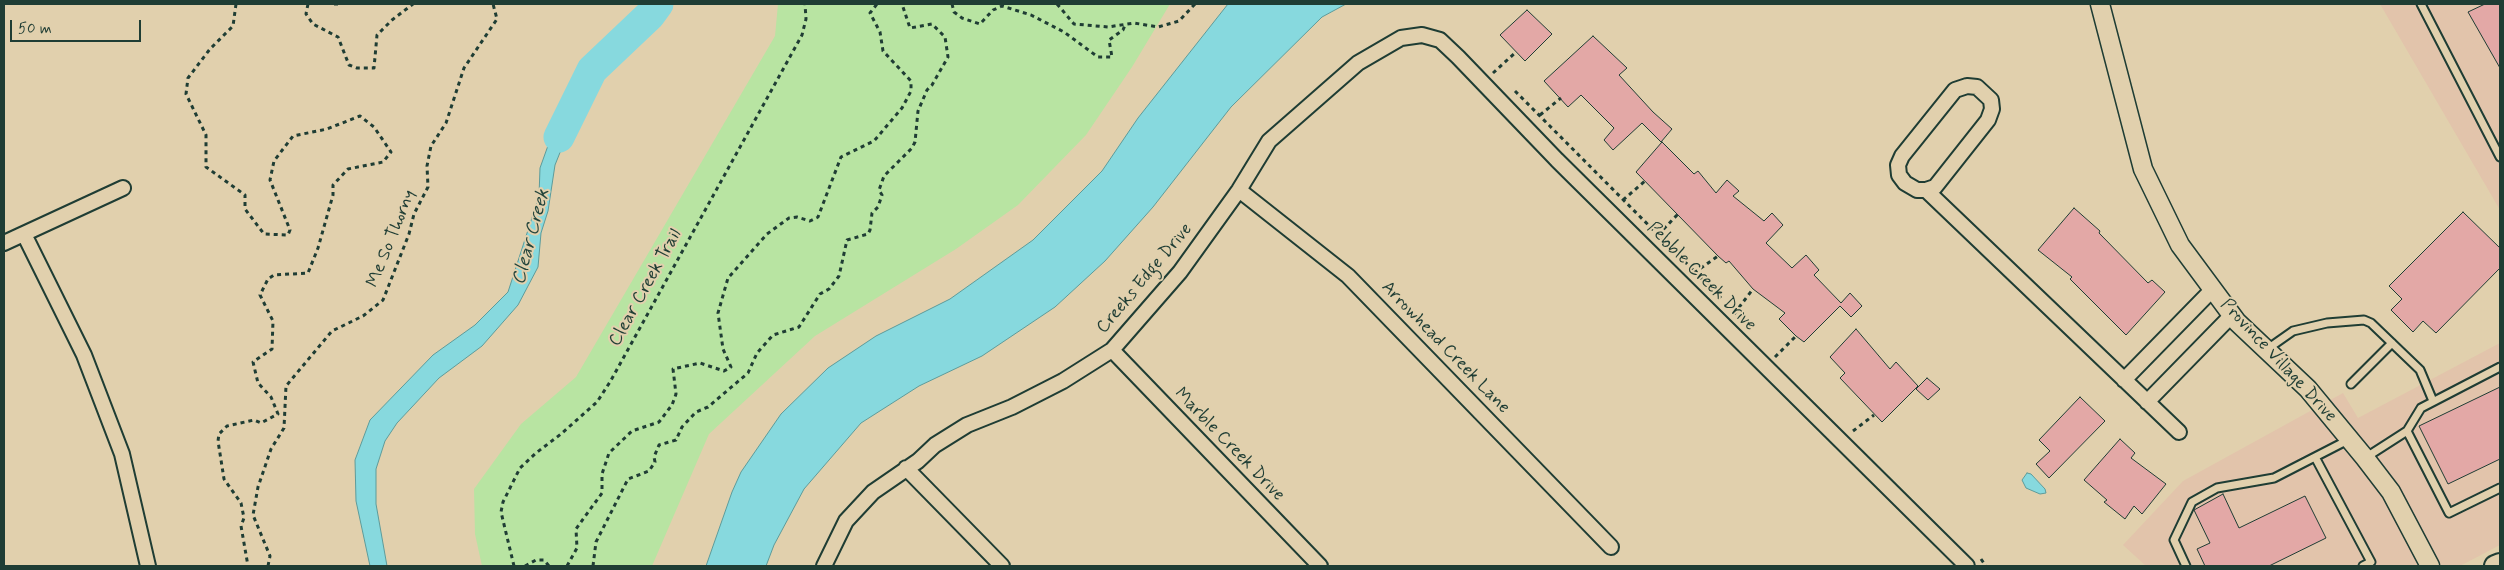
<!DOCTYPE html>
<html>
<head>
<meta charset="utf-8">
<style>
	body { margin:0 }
	#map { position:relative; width:2504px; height:570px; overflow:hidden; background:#e1d0ad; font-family:Mynerve,sans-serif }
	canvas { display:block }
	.frame { position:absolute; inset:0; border:5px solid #1f3d34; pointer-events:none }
	.scale { position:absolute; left:10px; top:20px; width:131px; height:22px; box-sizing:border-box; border:2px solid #1f3d34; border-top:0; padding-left:6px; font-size:15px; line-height:18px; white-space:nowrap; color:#1f3d34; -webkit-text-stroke:4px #e1d0ad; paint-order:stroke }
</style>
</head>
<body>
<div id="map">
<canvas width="2504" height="570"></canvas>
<div class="frame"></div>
<div class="scale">50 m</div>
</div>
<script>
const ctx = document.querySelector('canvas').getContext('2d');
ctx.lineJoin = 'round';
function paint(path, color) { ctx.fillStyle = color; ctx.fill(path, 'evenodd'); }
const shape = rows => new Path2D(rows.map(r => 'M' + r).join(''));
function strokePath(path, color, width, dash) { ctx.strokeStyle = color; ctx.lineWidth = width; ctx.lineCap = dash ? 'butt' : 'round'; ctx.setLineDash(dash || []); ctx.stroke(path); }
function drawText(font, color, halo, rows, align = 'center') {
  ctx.font = font + ' Mynerve,sans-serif'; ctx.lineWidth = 4; ctx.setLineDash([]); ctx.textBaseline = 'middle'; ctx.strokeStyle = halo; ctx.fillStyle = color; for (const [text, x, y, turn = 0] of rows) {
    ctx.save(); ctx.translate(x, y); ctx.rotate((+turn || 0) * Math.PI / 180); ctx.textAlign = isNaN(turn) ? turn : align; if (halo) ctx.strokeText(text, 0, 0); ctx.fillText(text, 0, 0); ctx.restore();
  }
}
const built = shape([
	[2380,4,2500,4,2500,210],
	[2500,343,2500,545,2460,566,2146,566,2123,545,2183,481,2343,393,2358,418]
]);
const green = shape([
	[778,4,1170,4,1132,67,1086,135,1018,205,956,249,815,336,709,434,652,566,482,566,475,534,474,489,521,424,576,377,775,36]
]);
const water = shape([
	[1228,4,1346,4,1322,17,1231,107,1153,207,1105,261,1055,307,982,356,919,386,861,423,804,489,774,545,766,566,706,566,732,492,741,472,781,414,828,368,876,336,950,299,1033,240,1102,171,1138,118,1228,4],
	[571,94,581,100,555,165,548,211,541,233,538,267,518,305,482,346,439,378,397,423,385,441,376,469,376,504,387,566,370,566,356,501,355,460,370,420,433,355,475,325,508,292,539,196,540,168,555,126,571,94],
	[2027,473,2031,474,2045,489,2046,493,2040,494,2026,488,2022,480,2027,473]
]);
const river = shape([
	[559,137,592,70,650,15,658,4]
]);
const building = shape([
	[2485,4,2500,4,2500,68,2468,12,2485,4],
	[1527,10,1552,34,1525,61,1500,35,1527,10],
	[1593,36,1627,68,1619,75,1653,112,1672,129,1661,142,1642,123,1613,150,1604,140,1614,128,1581,95,1568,107,1544,81,1593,36],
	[1662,142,1694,174,1698,171,1716,193,1727,180,1739,191,1733,196,1764,221,1772,213,1783,225,1766,243,1792,268,1806,255,1819,270,1814,275,1841,303,1850,293,1862,306,1851,317,1840,306,1804,342,1796,336,1779,319,1785,313,1753,289,1729,261,1726,263,1718,256,1636,172,1662,142],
	[2074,208,2100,231,2099,233,2148,283,2152,280,2165,292,2126,335,2070,279,2072,277,2038,250,2074,208],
	[2463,212,2500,248,2500,268,2436,333,2423,321,2413,332,2391,310,2402,299,2389,286,2463,212],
	[1856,329,1890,369,1896,362,1918,386,1882,422,1840,378,1845,373,1830,357,1856,329],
	[1927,378,1940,389,1928,400,1916,389,1927,378],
	[2500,387,2500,459,2448,484,2419,426,2500,387],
	[2080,397,2105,421,2049,478,2036,464,2050,451,2039,440,2080,397],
	[2120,439,2135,453,2131,458,2166,484,2142,514,2134,506,2125,519,2104,502,2107,500,2084,480,2120,439],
	[2223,494,2239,528,2305,496,2326,538,2269,566,2205,566,2197,549,2210,543,2194,510,2223,494]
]);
const path = shape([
	[236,4,233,26,210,49,188,78,186,94,206,135,206,167,245,195,245,209,264,234,288,235,290,230,270,180,274,161,293,136,327,129,360,116,374,127,391,152,383,162,348,169,333,185,333,195,318,248,308,273,274,275,268,279,260,295,273,321,272,349,253,362,258,383,271,397,278,414,261,423,254,420,227,426,219,434,218,441,224,479,241,503,244,518,241,526,248,566],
	[308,4,306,14,313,24,338,37,349,65,357,68,374,68,377,35,392,20,413,4],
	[334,4,339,4],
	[952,4,954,12,962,18,980,24,993,10,1002,6,1031,15,1064,32,1098,57,1112,57,1109,40,1123,30,1125,25],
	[1057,4,1074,24,1108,27,1134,23,1158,27,1179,21,1195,4],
	[1493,73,1516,52],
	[1515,91,1721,298],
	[1540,115,1561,98],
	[1623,200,1645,181],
	[1658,235,1678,214],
	[1694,273,1718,256],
	[1734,314,1753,289],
	[1775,357,1796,336],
	[1853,431,1874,415],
	[1981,559,1986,566],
	[268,566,270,556,253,515,258,487,271,449,284,428,286,386,332,331,363,316,383,300,409,234,414,214,428,187,427,166,431,146,446,123,464,68,497,19,493,4],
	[514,566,501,512,503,502,520,468,536,453,561,434,597,402,610,382,802,35,806,19,805,4],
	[525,566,536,560,544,560,549,566],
	[567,566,577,548,576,529,602,493,602,474,609,453,632,431,659,422,672,405,676,394,673,369,700,363,724,371,731,367,723,349,718,313,728,278,767,234,789,218,797,217,810,221,818,217,841,157,874,141,902,108,911,91,911,81,883,51,880,32,870,13,877,4],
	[593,566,596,542,628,479,649,471,655,462,654,457,659,445,676,440,682,427,696,412,708,407,748,373,757,353,773,335,799,327,820,294,829,289,839,276,847,240,868,234,870,230,872,213,878,207,882,195,879,190,884,176,912,148,915,142,918,111,927,90,932,85,948,57,945,37,932,24,910,28,903,7,905,4]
]);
const service = shape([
	[2421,4,2500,157],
	[2266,350,2293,331,2327,323,2364,320,2371,323,2420,370,2433,401],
	[2500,367,2421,408,2407,431,2449,513,2500,488],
	[2351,384,2392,343],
	[2315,457,2371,562,2363,566],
	[2365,458,2407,431],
	[2186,566,2174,540,2192,502,2217,488,2274,478,2348,440]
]);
const minor = shape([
	[1967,86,1977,87,1991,100,1992,109,1988,120,1935,187,1926,190,1917,190,1905,183,1899,175,1898,165,1902,156,1955,90,1967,86],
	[1239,190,1348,276,1611,547],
	[1926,190,2179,432],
	[24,234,84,355,122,454,148,566],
	[4,243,123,188],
	[1112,350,1320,566],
	[2124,380,2212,290],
	[2147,402,2232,315],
	[906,468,1002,566],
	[824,566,846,521,873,492,918,461,935,445,967,425,1012,407,1063,381,1112,350,1180,272,1239,190,1269,141,1358,63,1401,38,1422,35,1440,40,1458,57,1557,160,1967,566]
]);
const tertiary = shape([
	[2100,4,2143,169,2180,245,2237,322,2308,389,2365,458,2391,492,2430,566]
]);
const secondary = shape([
	[2495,566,2500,564]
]);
const streetNames = [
	["Me So Thorny",392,239,-68],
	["Pebble Creek Drive",1701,277,45],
	["Creeks Edge Drive",1145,279,-50],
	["Clear Creek Trail",646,288,-61],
	["Arrowhead Creek Lane",1445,348,46],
	["Province Village Drive",2278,361,47],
	["Marble Creek Drive",1229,445,46]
];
const waterNames = [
	["Clear Creek",532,237,-75]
];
paint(built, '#e2c4ab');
paint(green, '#b8e4a2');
paint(water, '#87d9de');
strokePath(water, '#5d9b9a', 1);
strokePath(river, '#87d9de', 31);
paint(building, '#e3a8a6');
strokePath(building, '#1f3d34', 1);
strokePath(service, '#1f3d34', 11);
strokePath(minor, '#1f3d34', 18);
strokePath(tertiary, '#1f3d34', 21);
strokePath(secondary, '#1f3d34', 24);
strokePath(path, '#1f3d34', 3, [4, 4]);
strokePath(service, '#e1d0ad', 7);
strokePath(minor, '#e1d0ad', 14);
strokePath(tertiary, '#e1d0ad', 18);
strokePath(secondary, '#e1d0ad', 20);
drawText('18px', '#1f3d34', '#e1d0ad', streetNames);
drawText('italic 19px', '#24453c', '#e1d0ad', waterNames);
</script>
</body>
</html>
